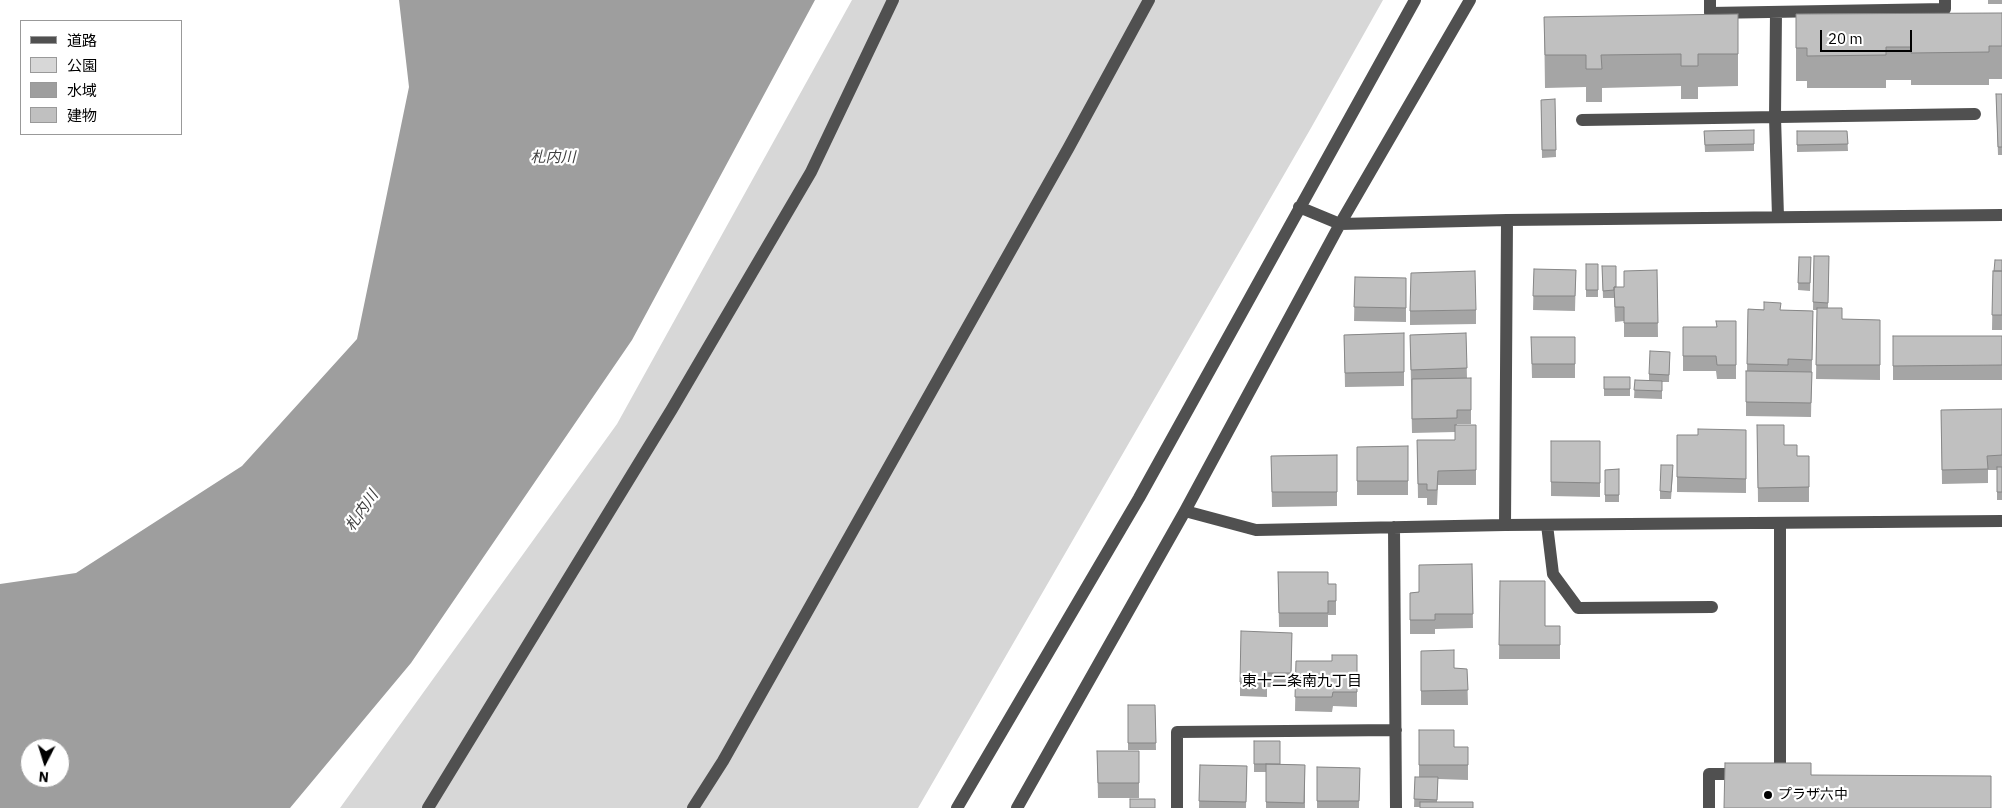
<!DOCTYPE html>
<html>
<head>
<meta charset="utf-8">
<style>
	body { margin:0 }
	#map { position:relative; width:2002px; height:808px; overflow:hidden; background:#fff; font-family:"IBM Plex Sans","Noto Sans JP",sans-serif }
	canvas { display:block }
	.legend { position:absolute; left:20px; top:20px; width:162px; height:115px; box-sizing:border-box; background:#fff; border:1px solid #999; margin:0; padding:6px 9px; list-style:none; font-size:15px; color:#000 }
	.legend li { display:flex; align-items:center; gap:10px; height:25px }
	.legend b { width:25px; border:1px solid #999 }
	.north { position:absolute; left:20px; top:738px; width:50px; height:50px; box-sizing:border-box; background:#fff; border:1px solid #999; border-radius:50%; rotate:185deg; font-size:14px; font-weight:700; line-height:20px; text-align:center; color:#000 }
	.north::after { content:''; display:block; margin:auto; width:18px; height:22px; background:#000; clip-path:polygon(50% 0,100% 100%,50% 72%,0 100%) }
	.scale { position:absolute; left:1820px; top:30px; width:92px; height:22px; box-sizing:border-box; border:2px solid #000; border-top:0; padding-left:6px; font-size:15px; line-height:18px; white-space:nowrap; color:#000; -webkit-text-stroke:4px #fff; paint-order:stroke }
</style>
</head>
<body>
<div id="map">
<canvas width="2002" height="808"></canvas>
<ul class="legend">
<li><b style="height:6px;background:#505050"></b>道路</li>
<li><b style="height:14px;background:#d7d7d7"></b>公園</li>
<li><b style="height:14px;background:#9e9e9e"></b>水域</li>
<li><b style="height:14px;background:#c0c0c0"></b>建物</li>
</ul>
<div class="north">N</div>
<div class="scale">20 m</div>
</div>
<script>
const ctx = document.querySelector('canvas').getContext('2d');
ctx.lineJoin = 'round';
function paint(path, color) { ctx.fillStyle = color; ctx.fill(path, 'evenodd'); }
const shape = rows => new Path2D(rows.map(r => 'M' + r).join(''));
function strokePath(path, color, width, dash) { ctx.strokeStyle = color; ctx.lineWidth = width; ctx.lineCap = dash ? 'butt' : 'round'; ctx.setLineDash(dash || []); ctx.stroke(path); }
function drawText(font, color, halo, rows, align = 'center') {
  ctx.font = font + ' "IBM Plex Sans","Noto Sans JP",sans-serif'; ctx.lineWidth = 4.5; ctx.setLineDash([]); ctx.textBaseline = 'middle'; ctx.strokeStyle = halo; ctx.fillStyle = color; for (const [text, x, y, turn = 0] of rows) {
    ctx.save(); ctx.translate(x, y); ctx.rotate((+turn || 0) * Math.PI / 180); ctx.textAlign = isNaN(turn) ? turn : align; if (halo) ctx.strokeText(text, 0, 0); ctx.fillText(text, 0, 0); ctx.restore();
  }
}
const green = shape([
	[852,0,1383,0,1311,128,918,808,340,808,617,424]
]);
const water = shape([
	[399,0,815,0,632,340,411,663,290,808,0,808,0,584,76,573,242,466,357,339,409,87],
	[30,748,60,748,60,778,30,778]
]);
const minor = shape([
	[1710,0,1710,13,1945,9,1945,0],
	[1776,12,1775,117,1778,217],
	[1582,120,1975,114],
	[1299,207,1340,224,1507,220,2002,215],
	[1185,511,1256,530,1505,525,2002,521],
	[1505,525,1507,220],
	[1547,525,1553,574,1578,608,1712,607],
	[1394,527,1396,808],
	[1775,774,1780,774,1780,523],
	[428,808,672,409,811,172,893,0],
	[693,808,723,761,1069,147,1149,0],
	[957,808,1139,498,1415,0],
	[1017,808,1185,511,1340,224,1470,0],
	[1177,808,1177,732,1396,730],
	[1709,808,1709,774,1740,774]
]);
const wall = shape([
	[1988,0,2002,0,2002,4,1988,4],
	[2002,13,2002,79,1989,79,1989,85,1911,85,1911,80,1886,80,1886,88,1807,88,1807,81,1796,81,1796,14],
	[1544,17,1738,54,1738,86,1698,87,1698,99,1681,99,1681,86,1602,88,1602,102,1586,102,1586,87,1545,88],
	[1996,94,2002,94,2002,155,1998,155],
	[1555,99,1556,157,1542,158,1541,100],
	[1754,130,1754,151,1705,152,1704,131],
	[1797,131,1847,131,1848,151,1797,152],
	[1814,256,1829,256,1828,308,1842,319,1880,320,1880,380,1816,379,1817,310,1813,310],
	[1799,257,1811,257,1810,291,1798,290],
	[2002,260,2002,330,1992,330,1993,271,1994,271],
	[1586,264,1598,264,1598,297,1586,297],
	[1602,266,1616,287,1624,287,1657,270,1658,337,1624,337,1624,321,1615,322,1614,298,1603,298],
	[1534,269,1576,270,1575,311,1533,310],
	[1355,277,1406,278,1406,322,1354,321],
	[1748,309,1813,311,1811,417,1746,416,1746,371,1747,371],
	[1476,310,1476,324,1410,325,1410,311],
	[1736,321,1736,379,1717,379,1716,371,1683,371,1683,327,1716,327],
	[1404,333,1404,386,1345,387,1344,335],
	[1466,333,1467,379,1471,378,1471,424,1457,424,1457,425,1476,425,1476,485,1438,485,1437,505,1427,505,1427,498,1418,498,1417,440,1455,440,1455,432,1412,433,1410,335],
	[1893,336,2002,336,2002,380,1893,380],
	[1531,337,1575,337,1575,378,1532,378],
	[1670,352,1669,382,1662,382,1662,399,1634,398,1635,380,1649,380,1649,374],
	[1604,377,1630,377,1630,396,1604,396],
	[2002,409,2002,500,1997,500,1997,470,1988,470,1988,483,1942,484,1941,410],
	[1757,425,1797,456,1809,456,1809,502,1758,502],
	[1746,430,1746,493,1677,492,1677,435,1698,435],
	[1551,441,1600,441,1600,497,1551,496],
	[1408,446,1408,495,1357,495,1357,447],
	[1337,455,1337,506,1272,507,1271,456],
	[1619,469,1619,502,1605,502,1605,470],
	[1673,473,1671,499,1660,499,1660,491],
	[1472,564,1473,628,1435,629,1435,634,1410,634,1410,593,1419,592],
	[1278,572,1328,584,1336,584,1336,615,1328,615,1328,627,1279,627],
	[1500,581,1545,626,1560,626,1560,659,1499,659],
	[1292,633,1291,688,1267,687,1267,697,1240,696,1240,682],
	[1421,651,1454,668,1467,669,1468,705,1421,705],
	[1357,655,1357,707,1333,706,1332,712,1295,711,1296,661,1332,661],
	[1128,705,1155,705,1156,750,1128,750],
	[1419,730,1454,747,1468,747,1468,780,1438,779,1437,802,1420,807,1414,807,1415,777,1419,777],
	[1254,741,1280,764,1305,765,1305,808,1266,808,1266,772,1254,772],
	[1097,751,1139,751,1139,798,1098,798],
	[1200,765,1247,766,1246,808,1199,808],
	[1317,767,1360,768,1359,808,1317,808]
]);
const building = shape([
	[2002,13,2002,46,1989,46,1989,52,1911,53,1911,47,1886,47,1886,55,1807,56,1807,48,1796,48,1796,14,2002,13],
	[1738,14,1738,54,1698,54,1698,66,1681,66,1681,54,1601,55,1602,69,1586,69,1586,55,1545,55,1544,17,1738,14],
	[1996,94,2002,94,2002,147,1998,147,1996,94],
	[1555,99,1556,150,1542,150,1541,100,1555,99],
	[1754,130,1754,144,1705,145,1704,131,1754,130],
	[1797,131,1847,131,1848,144,1797,145,1797,131],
	[1814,256,1829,256,1828,303,1813,302,1814,256],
	[1799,257,1811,257,1810,283,1798,283,1799,257],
	[1995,260,2002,260,2002,271,1994,271,1995,260],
	[1586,264,1598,264,1598,290,1586,290,1586,264],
	[1602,266,1616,266,1616,287,1614,287,1614,290,1603,291,1602,266],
	[1534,269,1576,270,1575,296,1533,296,1534,269],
	[1657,270,1658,323,1624,323,1624,307,1615,307,1614,287,1624,287,1624,271,1657,270],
	[1475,271,1476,310,1410,311,1411,273,1475,271],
	[1993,271,2002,271,2002,315,1992,315,1993,271],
	[1355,277,1406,278,1406,308,1354,307,1355,277],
	[1764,302,1781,303,1780,310,1813,311,1812,360,1788,359,1788,365,1747,364,1748,309,1764,310,1764,302],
	[1817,308,1842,308,1842,319,1880,320,1880,365,1816,365,1817,308],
	[1716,321,1736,321,1736,365,1717,365,1716,356,1683,356,1683,327,1717,327,1716,321],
	[1404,333,1404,372,1345,373,1344,335,1404,333],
	[1466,333,1467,368,1411,370,1410,335,1466,333],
	[1893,336,2002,336,2002,365,1893,366,1893,336],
	[1531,337,1575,337,1575,364,1532,364,1531,337],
	[1650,351,1670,352,1669,375,1649,374,1650,351],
	[1746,371,1812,372,1811,403,1746,402,1746,371],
	[1604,377,1630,377,1630,389,1604,389,1604,377],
	[1471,378,1471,410,1457,410,1457,418,1412,419,1412,379,1471,378],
	[1635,380,1662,381,1662,391,1634,390,1635,380],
	[2002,409,2002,455,1987,456,1988,469,1942,470,1941,410,2002,409],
	[1455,425,1476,425,1476,470,1438,471,1437,490,1427,490,1427,484,1418,484,1417,440,1455,440,1455,425],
	[1757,425,1784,425,1784,445,1797,445,1797,456,1809,456,1809,487,1758,488,1757,425],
	[1698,429,1746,430,1746,479,1677,477,1677,435,1698,435,1698,429],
	[1551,441,1600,441,1600,483,1551,482,1551,441],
	[1408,446,1408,481,1357,481,1357,447,1408,446],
	[1337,455,1337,492,1272,492,1271,456,1337,455],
	[1661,465,1673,465,1671,492,1660,491,1661,465],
	[1997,467,2002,467,2002,492,1997,492,1997,467],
	[1619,469,1619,495,1605,495,1605,470,1619,469],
	[1472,564,1473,614,1435,614,1435,620,1410,620,1410,593,1419,592,1419,565,1472,564],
	[1278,572,1328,572,1328,584,1336,584,1336,601,1328,601,1328,613,1279,613,1278,572],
	[1500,581,1545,581,1545,626,1560,626,1560,645,1499,645,1500,581],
	[1241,631,1292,633,1291,673,1267,673,1267,682,1240,682,1241,631],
	[1454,650,1454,668,1467,669,1468,690,1421,691,1421,651,1454,650],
	[1332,655,1357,655,1357,692,1333,692,1332,697,1295,697,1296,661,1332,661,1332,655],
	[1128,705,1155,705,1156,743,1128,743,1128,705],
	[1419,730,1454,730,1454,747,1468,747,1468,765,1419,765,1419,730],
	[1254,741,1280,741,1280,764,1254,764,1254,741],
	[1097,751,1139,751,1139,783,1098,783,1097,751],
	[1725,763,1811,763,1811,775,1991,776,1991,808,1724,808,1725,763],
	[1266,764,1305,765,1304,803,1266,802,1266,764],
	[1200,765,1247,766,1246,802,1199,801,1200,765],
	[1317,767,1360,768,1359,801,1317,801,1317,767],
	[1415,777,1438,777,1437,800,1414,799,1415,777],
	[1130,799,1155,799,1155,808,1130,808,1130,799],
	[1420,802,1473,802,1473,808,1420,808,1420,802]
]);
const markers = [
	[1768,795,5,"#000"]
];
const poiNames = [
	["プラザ六中",1778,795]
];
const waterNames = [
	["札内川",553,158],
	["札内川",362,511,-55]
];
const neighbourhoodNames = [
	["東十二条南九丁目",1302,682]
];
paint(green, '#d7d7d7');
paint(water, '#9e9e9e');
strokePath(minor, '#505050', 12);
paint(wall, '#a5a5a5');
paint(building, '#c0c0c0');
strokePath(building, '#868686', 1);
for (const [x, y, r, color] of markers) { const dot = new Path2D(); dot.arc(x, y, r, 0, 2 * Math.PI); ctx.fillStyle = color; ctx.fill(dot); strokePath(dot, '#fff', 2); }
drawText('14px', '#000', '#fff', poiNames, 'left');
drawText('italic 15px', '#3f3f3f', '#fff', waterNames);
drawText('15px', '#000', '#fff', neighbourhoodNames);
</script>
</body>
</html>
